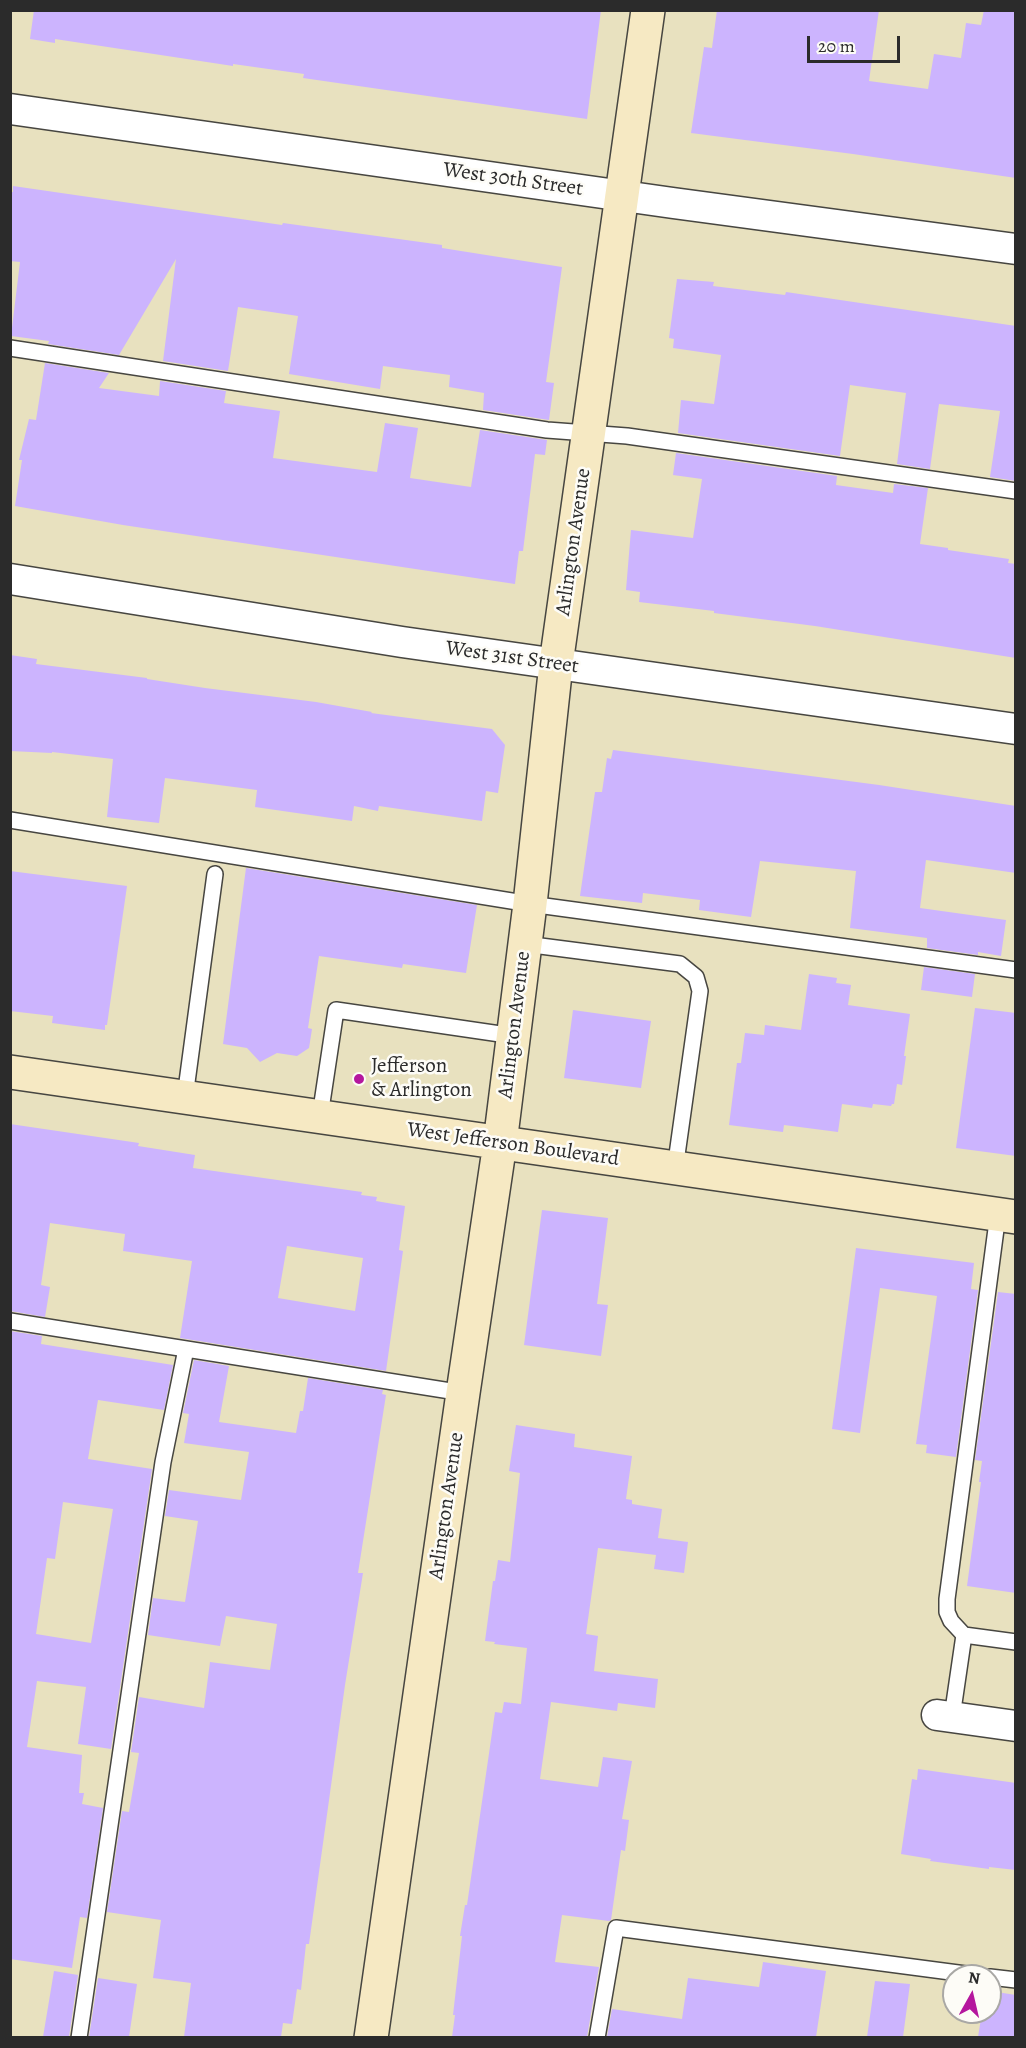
<!DOCTYPE html>
<html>
<head>
<meta charset="utf-8">
<style>
	body { margin:0 }
	#map { position:relative; width:1026px; height:2048px; overflow:hidden; background:#e8e1bf; font-family:Alegreya,serif }
	canvas { display:block }
	.frame { position:absolute; inset:0; border:12px solid #2b2b2b; pointer-events:none }
	.north { position:absolute; left:942px; top:1964px; width:60px; height:60px; box-sizing:border-box; background:#fdfcf7; border:2px solid #a9a8a5; border-radius:50%; rotate:8deg; font-size:16px; font-weight:700; line-height:24px; text-align:center; color:#2b2b2b }
	.north::after { content:''; display:block; margin:auto; width:21px; height:27px; background:#b5179e; clip-path:polygon(50% 0,100% 100%,50% 72%,0 100%) }
	.scale { position:absolute; left:807px; top:36px; width:93px; height:27px; box-sizing:border-box; border:3px solid #2b2b2b; border-top:0; padding-left:8px; font-size:18px; line-height:21px; white-space:nowrap; color:#2b2b2b; -webkit-text-stroke:4px #fdfcf7; paint-order:stroke }
</style>
</head>
<body>
<div id="map">
<canvas width="1026" height="2048"></canvas>
<div class="frame"></div>
<div class="north">N</div>
<div class="scale">20 m</div>
</div>
<script>
const ctx = document.querySelector('canvas').getContext('2d');
ctx.lineJoin = 'round';
function paint(path, color) { ctx.fillStyle = color; ctx.fill(path, 'evenodd'); }
const shape = rows => new Path2D(rows.map(r => 'M' + r).join(''));
function strokePath(path, color, width, dash) { ctx.strokeStyle = color; ctx.lineWidth = width; ctx.lineCap = dash ? 'butt' : 'round'; ctx.setLineDash(dash || []); ctx.stroke(path); }
function drawText(font, color, halo, rows, align = 'center') {
  ctx.font = font + ' Alegreya,serif'; ctx.lineWidth = 5; ctx.setLineDash([]); ctx.textBaseline = 'middle'; ctx.strokeStyle = halo; ctx.fillStyle = color; for (const [text, x, y, turn = 0] of rows) {
    ctx.save(); ctx.translate(x, y); ctx.rotate((+turn || 0) * Math.PI / 180); ctx.textAlign = isNaN(turn) ? turn : align; if (halo) ctx.strokeText(text, 0, 0); ctx.fillText(text, 0, 0); ctx.restore();
  }
}
const building = shape([
	[34,10,601,10,587,119,303,78,304,74,233,64,233,66,55,39,55,43,30,39],
	[717,10,879,10,869,81,928,89,934,54,961,58,966,23,981,25,984,10,1016,10,1016,178,853,154,691,133,704,47,712,48],
	[13,186,282,225,283,223,442,245,442,248,562,267,546,382,554,383,549,420,483,410,484,393,449,387,450,375,383,366,380,389,289,374,298,316,238,307,228,371,163,361,176,259,119,355,48,344,49,341,11,336,20,262,10,261,10,192,13,192],
	[677,279,714,282,713,286,785,295,786,292,1016,326,1016,481,990,477,1000,411,939,404,930,469,897,464,906,393,850,385,840,456,678,433,681,400,714,404,721,355,673,348,674,339,669,338],
	[45,363,109,373,99,388,159,396,160,381,226,391,224,403,280,411,273,458,377,472,385,423,418,428,410,478,471,487,480,430,547,440,545,455,535,454,523,551,519,551,515,584,123,525,15,506,22,460,19,460,29,419,36,420],
	[676,453,837,476,836,485,893,493,894,484,928,488,920,544,948,548,948,550,1009,559,1008,563,1016,564,1016,658,815,626,714,613,714,611,639,602,640,592,626,590,631,530,693,538,702,479,673,475],
	[10,655,37,659,36,664,147,678,147,679,205,688,316,702,372,712,371,713,492,729,505,745,498,793,486,791,482,821,379,806,378,811,354,806,352,821,255,807,257,790,165,778,159,823,107,817,113,759,52,752,52,753,10,751],
	[613,750,879,785,1016,806,1016,873,926,860,920,908,1006,920,1001,956,978,952,978,955,927,948,927,938,850,928,856,871,760,861,751,917,699,910,700,900,643,893,642,903,580,896,595,792,602,792,607,758,611,759],
	[246,868,477,905,466,973,403,964,402,968,319,956,308,1028,312,1029,309,1048,297,1056,277,1053,260,1062,247,1048,223,1044],
	[10,871,127,886,107,1025,105,1025,105,1030,52,1023,53,1016,10,1011],
	[924,967,975,974,972,997,921,990],
	[809,974,837,978,836,983,851,985,848,1005,910,1014,904,1056,906,1056,902,1085,897,1084,894,1104,892,1104,891,1106,873,1104,872,1108,842,1104,838,1132,784,1125,783,1132,729,1125,737,1063,741,1063,745,1033,764,1035,765,1025,801,1030],
	[975,1008,1016,1013,1016,1156,956,1148],
	[573,1010,651,1021,641,1088,564,1078],
	[10,1124,139,1143,138,1146,195,1155,193,1168,362,1192,361,1195,377,1197,376,1201,405,1206,399,1250,403,1251,386,1371,180,1338,192,1261,123,1251,125,1234,50,1223,41,1285,50,1287,45,1317,10,1311],
	[287,1246,363,1258,355,1311,278,1298],
	[542,1210,608,1218,597,1304,608,1305,601,1356,524,1345],
	[856,1248,974,1263,971,1289,978,1290,956,1457,926,1453,927,1445,916,1444,937,1296,880,1288,860,1433,832,1429],
	[998,1292,1016,1294,1016,1593,967,1586,981,1482,979,1482,982,1461,975,1460],
	[10,1331,42,1336,41,1344,173,1365,164,1410,98,1400,88,1459,152,1469,111,1749,78,1744,86,1687,37,1681,27,1747,82,1755,79,1793,84,1793,82,1804,103,1808,87,1918,80,1917,72,1968,10,1959],
	[63,1502,113,1509,91,1643,36,1634,47,1558,55,1559],
	[194,1360,229,1366,219,1422,296,1433,300,1411,303,1411,308,1378,383,1390,382,1394,386,1395,358,1573,363,1573,345,1685,309,1944,306,1944,301,1990,297,1989,292,2024,283,2023,281,2037,184,2037,191,1983,153,1978,161,1920,107,1912,122,1811,129,1812,139,1753,131,1752,139,1697,204,1708,210,1662,270,1670,277,1624,226,1616,220,1646,148,1635,153,1598,185,1602,198,1521,165,1516,169,1490,241,1500,249,1452,184,1443,189,1414,183,1413],
	[516,1425,575,1434,574,1447,632,1456,626,1499,632,1500,632,1504,662,1509,658,1538,688,1542,684,1573,654,1569,656,1555,598,1548,586,1634,598,1636,594,1671,658,1679,655,1708,618,1703,617,1711,551,1702,540,1779,598,1787,603,1757,632,1761,622,1819,629,1820,625,1851,621,1850,611,1920,609,1921,562,1915,555,1962,599,1967,587,2037,452,2037,455,2015,453,2015,462,1936,460,1936,465,1905,467,1905,495,1712,502,1713,504,1702,521,1704,527,1648,494,1644,495,1642,485,1641,493,1581,495,1581,498,1560,510,1562,520,1473,509,1471],
	[918,1769,1016,1783,1016,1870,989,1867,989,1869,930,1861,931,1859,901,1854,912,1779,917,1780],
	[763,1962,826,1971,816,2037,607,2037,612,2009,682,2019,688,1978,759,1987],
	[54,1971,78,1975,69,2037,43,2037],
	[98,1978,137,1984,129,2037,89,2037],
	[875,1981,910,1984,903,2037,867,2037],
	[990,1991,1016,1995,1016,2037,978,2037,982,2012,990,2012]
]);
const lane = shape([
	[10,348,547,430,627,436,1016,491],
	[10,820,530,904,1016,970],
	[525,944,680,964,696,977,700,991,675,1169],
	[185,1097,215,874],
	[320,1116,336,1010,514,1036],
	[998,1214,947,1599,947,1612,951,1621,964,1635,1016,1642],
	[10,1321,463,1393],
	[952,1717,964,1635],
	[990,1977,1016,1980],
	[79,2038,163,1462,186,1349],
	[597,2038,616,1928,981,1976]
]);
const street = shape([
	[10,109,673,203,1016,249],
	[10,579,402,642,1016,729],
	[937,1715,1016,1726]
]);
const secondary = shape([
	[10,1072,1016,1217],
	[371,2038,463,1393,500,1143,530,904,556,664,648,10]
]);
const markers = [
	[359,1079,6,"#b5179e"]
];
const streetNames = [
	["West 30th Street",513,180,8],
	["Arlington Avenue",574,542,-82],
	["West 31st Street",512,658,8],
	["Arlington Avenue",515,1025,-83],
	["West Jefferson Boulevard",513,1145,8],
	["Arlington Avenue",447,1506,-82]
];
const poiNames = [
	["Jefferson",371,1067],
	["& Arlington",371,1091]
];
paint(building, '#ccb4fe');
strokePath(lane, '#474641', 18);
strokePath(street, '#474641', 33);
strokePath(secondary, '#474641', 36);
strokePath(lane, '#fff', 15);
strokePath(street, '#fff', 30);
strokePath(secondary, '#f6e9c3', 33);
for (const [x, y, r, color] of markers) { const dot = new Path2D(); dot.arc(x, y, r, 0, 2 * Math.PI); ctx.fillStyle = color; ctx.fill(dot); strokePath(dot, '#fdfcf7', 2); }
drawText('21px', '#2b2b2b', '#fdfcf7', streetNames);
drawText('21px', '#2b2b2b', '#fdfcf7', poiNames, 'left');
</script>
</body>
</html>
